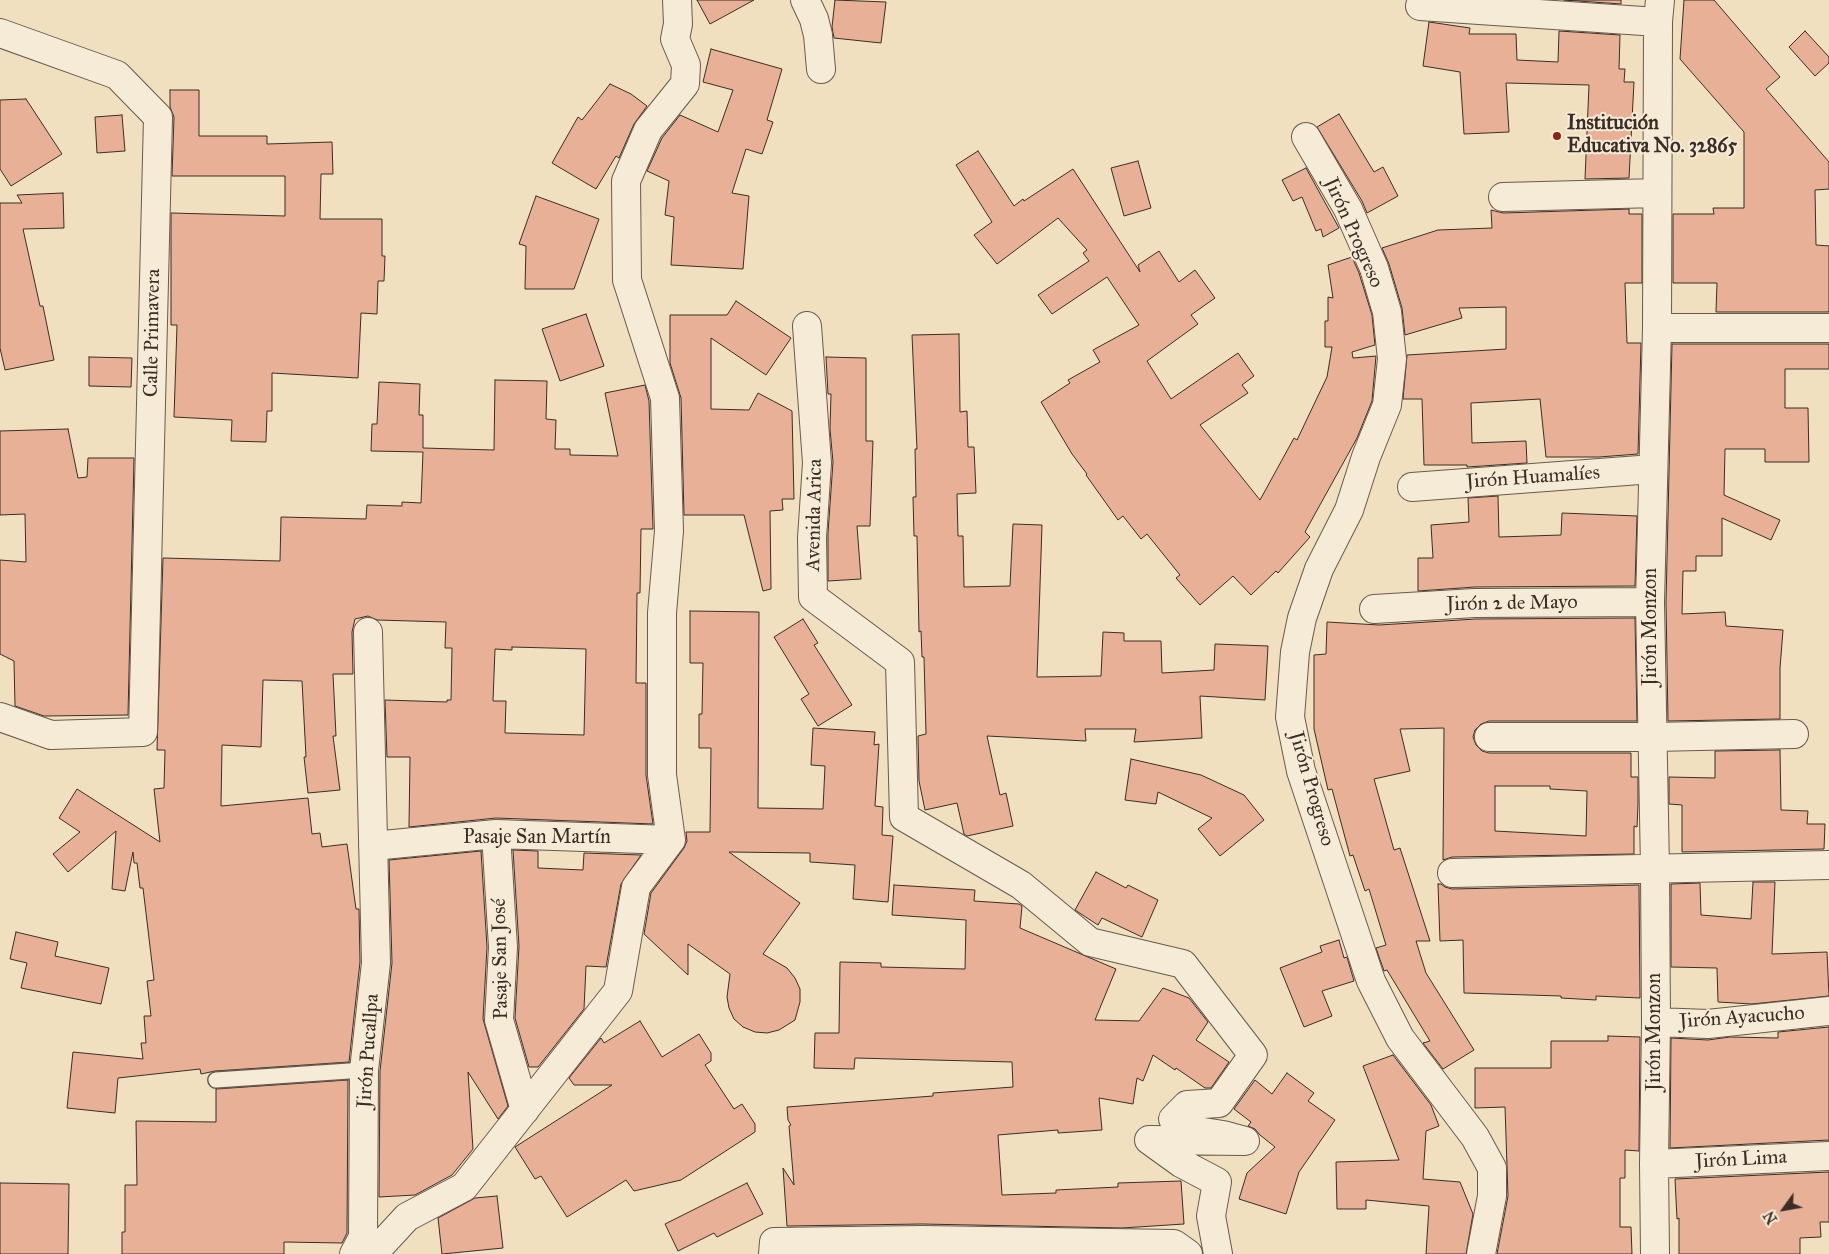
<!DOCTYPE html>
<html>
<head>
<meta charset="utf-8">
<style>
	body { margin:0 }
	#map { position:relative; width:1829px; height:1254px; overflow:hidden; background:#f0e0c0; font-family:"IM FELL Great Primer",serif }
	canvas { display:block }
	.north { position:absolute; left:1759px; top:1184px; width:50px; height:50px; -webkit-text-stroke:4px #f5ebd6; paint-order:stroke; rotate:238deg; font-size:14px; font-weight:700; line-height:20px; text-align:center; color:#3b2d25 }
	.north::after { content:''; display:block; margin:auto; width:18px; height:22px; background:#3b2d25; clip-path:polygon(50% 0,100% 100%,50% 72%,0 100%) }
</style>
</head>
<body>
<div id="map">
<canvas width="1829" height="1254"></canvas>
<div class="north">N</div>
</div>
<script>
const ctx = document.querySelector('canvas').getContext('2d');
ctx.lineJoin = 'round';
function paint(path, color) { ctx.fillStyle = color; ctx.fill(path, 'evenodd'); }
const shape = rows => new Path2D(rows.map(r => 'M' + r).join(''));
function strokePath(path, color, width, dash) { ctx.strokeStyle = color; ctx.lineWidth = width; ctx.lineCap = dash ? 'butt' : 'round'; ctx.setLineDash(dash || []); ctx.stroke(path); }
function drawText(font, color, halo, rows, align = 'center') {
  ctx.font = font + ' "IM FELL Great Primer",serif'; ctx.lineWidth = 4; ctx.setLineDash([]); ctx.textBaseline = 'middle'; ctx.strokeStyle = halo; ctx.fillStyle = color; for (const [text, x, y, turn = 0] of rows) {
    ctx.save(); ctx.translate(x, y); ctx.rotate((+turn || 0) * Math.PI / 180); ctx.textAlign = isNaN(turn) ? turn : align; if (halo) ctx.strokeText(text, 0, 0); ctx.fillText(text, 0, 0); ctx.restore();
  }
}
const building = shape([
	[697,0,754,0,710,24,697,0],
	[835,0,886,2,881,43,834,38,832,27,835,0],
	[1564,0,1621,0,1621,4,1564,0],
	[1684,0,1714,0,1780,77,1766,89,1829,162,1829,189,1815,190,1816,245,1829,246,1829,312,1716,312,1717,283,1673,283,1673,214,1714,214,1713,208,1744,208,1744,132,1680,59,1684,0],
	[1429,22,1470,28,1469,34,1516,34,1517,60,1558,62,1559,31,1620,35,1619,69,1625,69,1624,82,1634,82,1629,178,1585,179,1589,85,1506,83,1509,132,1464,134,1460,72,1423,66,1429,22],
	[1805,31,1829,57,1829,63,1815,76,1789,47,1805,31],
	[711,49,782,69,767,120,773,122,762,154,746,149,732,193,749,196,743,269,671,265,674,217,665,215,669,181,647,171,662,138,680,115,718,132,733,90,703,82,711,49],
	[610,84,631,94,647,106,634,124,619,158,616,156,596,189,552,163,578,117,582,120,610,84],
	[170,90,199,90,199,136,267,136,267,144,332,142,333,174,321,174,320,219,382,219,382,256,385,256,384,281,378,281,377,314,361,313,358,378,272,373,272,411,267,411,266,442,231,441,232,420,174,417,177,325,171,325,171,213,285,216,285,176,172,176,174,117,170,107,170,90],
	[26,99,62,154,11,186,0,169,0,100,26,99],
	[1339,114,1374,172,1383,167,1398,196,1367,213,1362,201,1317,127,1339,114],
	[122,115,125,151,97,153,95,117,122,115],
	[978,151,1014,206,1023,199,1024,201,1073,169,1140,272,1138,265,1159,251,1179,282,1195,270,1215,298,1191,315,1198,324,1147,361,1171,399,1238,353,1254,376,1242,385,1248,393,1200,425,1260,500,1294,438,1297,440,1327,377,1332,347,1325,347,1325,321,1328,321,1328,297,1333,298,1328,265,1352,257,1359,273,1372,315,1375,345,1352,352,1353,358,1376,356,1372,401,1357,438,1305,532,1310,537,1278,573,1276,571,1251,595,1233,576,1200,605,1176,578,1180,575,1147,534,1141,539,1123,516,1118,520,1086,475,1087,474,1072,454,1041,402,1070,383,1068,380,1100,362,1093,350,1139,325,1107,277,1052,314,1038,295,1089,261,1083,253,1087,250,1058,218,997,264,974,235,992,222,956,165,978,151],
	[1138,161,1151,208,1124,216,1111,168,1138,161],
	[1306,168,1339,228,1323,237,1321,229,1316,231,1302,197,1293,201,1282,180,1306,168],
	[63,193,64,228,23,229,40,306,43,306,54,360,5,370,0,348,0,203,22,203,17,195,63,193],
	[536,196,599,219,574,289,525,289,526,246,519,244,536,196],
	[1629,209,1629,214,1642,214,1642,283,1625,283,1627,343,1641,343,1638,454,1599,457,1546,457,1540,399,1471,403,1472,443,1526,441,1527,463,1467,467,1467,465,1424,465,1422,399,1403,399,1407,355,1506,349,1506,307,1459,308,1462,318,1405,335,1402,308,1389,264,1382,248,1438,230,1492,228,1491,210,1503,213,1629,209],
	[736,301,791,338,766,375,711,338,711,409,749,410,758,393,792,411,794,499,782,499,783,510,770,511,771,589,763,591,744,515,684,515,681,398,670,363,670,315,727,315,736,301],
	[586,314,604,366,560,381,542,329,586,314],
	[959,334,960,412,967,411,968,447,974,447,976,493,957,494,958,536,963,536,964,587,1010,586,1013,524,1042,525,1037,677,1101,676,1103,632,1124,633,1124,641,1161,641,1162,673,1214,670,1215,644,1268,646,1265,700,1200,696,1202,738,1134,742,1136,729,1085,729,1086,741,987,736,1000,795,1006,793,1013,826,967,836,964,834,957,803,925,810,919,781,918,736,926,734,924,657,922,657,921,631,919,632,917,536,914,536,913,497,916,497,915,449,917,449,912,335,959,334],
	[1672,344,1829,344,1829,369,1785,369,1785,408,1808,408,1809,462,1765,462,1765,449,1725,449,1724,495,1780,520,1771,540,1722,518,1722,556,1696,556,1696,571,1683,571,1682,614,1725,612,1726,626,1783,630,1780,668,1780,719,1668,721,1666,602,1672,344],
	[89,357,132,358,131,387,89,386,89,357],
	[826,357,866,358,866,441,873,441,870,526,857,526,861,579,828,581,828,533,833,462,830,429,831,394,828,394,826,357],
	[495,380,547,381,546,419,556,420,555,449,570,449,570,455,618,456,605,393,645,385,649,401,653,529,641,529,640,593,637,593,636,683,646,683,646,775,653,824,496,818,409,827,410,757,387,757,385,700,447,702,447,700,451,700,452,648,445,648,446,622,377,620,368,616,355,619,352,632,353,674,333,674,336,736,333,736,340,790,308,793,304,757,306,757,302,681,263,680,261,747,222,745,221,806,308,798,312,834,320,833,322,847,347,844,356,909,359,909,360,962,349,1062,215,1071,201,1074,200,1069,118,1078,115,1113,67,1108,73,1052,143,1059,141,1043,146,1043,144,1016,151,1016,147,981,154,980,143,888,140,888,137,863,134,863,133,852,125,891,112,889,116,831,68,872,53,854,80,832,59,818,77,789,160,842,154,789,164,788,165,750,157,750,163,558,280,561,281,517,366,519,367,505,402,506,402,502,421,503,423,452,371,451,372,424,377,424,379,382,420,384,419,415,423,415,423,448,494,450,495,380],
	[512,647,586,649,584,735,505,733,506,701,493,701,495,649,512,650,512,647],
	[68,429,78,478,87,477,88,458,134,458,128,715,44,716,15,706,14,661,0,654,0,560,26,562,25,514,0,515,0,431,68,429],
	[1498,496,1499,537,1561,535,1562,513,1637,516,1635,586,1475,587,1418,591,1418,558,1433,558,1431,525,1469,522,1468,498,1498,496],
	[690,611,759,612,758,808,823,809,825,766,811,765,813,728,875,732,874,745,879,744,875,806,883,807,882,835,893,836,888,902,853,899,855,865,810,862,810,853,729,852,800,903,763,954,787,968,795,978,800,989,800,1002,795,1020,779,1030,767,1033,755,1032,743,1027,734,1019,729,1008,727,997,730,974,688,944,688,975,644,934,651,893,684,848,687,841,686,832,710,832,711,748,699,748,699,714,702,714,703,663,690,663,690,611],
	[1635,618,1637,721,1489,721,1481,724,1475,730,1473,737,1476,745,1482,751,1489,753,1631,753,1631,777,1638,777,1638,804,1637,827,1634,826,1634,854,1452,857,1443,860,1444,728,1400,729,1410,771,1374,779,1394,850,1400,848,1430,941,1416,941,1426,973,1474,1050,1443,1069,1423,1043,1430,1041,1387,970,1384,971,1376,948,1386,945,1369,889,1365,891,1353,855,1350,856,1332,789,1328,790,1314,729,1314,655,1326,654,1327,622,1379,625,1476,619,1635,618],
	[1495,786,1550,786,1550,789,1587,791,1586,836,1495,831,1495,786],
	[803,619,818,643,814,645,852,705,818,726,801,699,809,694,774,637,803,619],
	[1780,750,1781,810,1808,811,1807,824,1825,824,1824,849,1682,852,1682,805,1669,804,1669,777,1715,778,1715,751,1780,750],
	[1131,759,1201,775,1244,795,1264,820,1220,856,1198,829,1212,818,1158,792,1156,804,1125,800,1131,759],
	[513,850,538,851,538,868,583,870,584,853,641,855,621,884,606,967,586,966,584,1009,538,1067,529,1067,515,1018,519,946,513,850],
	[481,851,487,947,483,1019,508,1106,498,1119,468,1072,473,1149,452,1175,415,1195,379,1197,380,1071,392,963,389,860,481,851],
	[1096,872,1126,888,1128,885,1158,900,1142,937,1102,918,1098,925,1075,910,1096,872],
	[1753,882,1775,882,1772,954,1827,952,1829,996,1752,1004,1718,1002,1717,968,1671,967,1671,884,1700,883,1701,915,1751,919,1753,882],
	[1438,884,1441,884,1445,887,1452,889,1639,885,1640,998,1596,996,1596,1000,1561,998,1561,996,1464,993,1463,940,1440,941,1438,884],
	[894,885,975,890,974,901,1019,904,1022,906,1020,928,1116,969,1095,1020,1139,1021,1163,988,1189,998,1208,1022,1196,1040,1229,1062,1211,1088,1205,1088,1176,1068,1175,1070,1153,1055,1143,1081,1137,1078,1133,1104,1099,1098,1102,1130,1058,1133,1058,1130,998,1135,1002,1195,1056,1193,1056,1190,1118,1187,1118,1183,1181,1181,1184,1224,1122,1228,922,1224,787,1226,783,1168,794,1185,789,1126,791,1125,788,1120,787,1107,933,1096,933,1093,1013,1087,1012,1062,855,1058,854,1069,814,1068,815,1033,839,1033,840,962,881,963,881,967,965,969,966,920,892,915,894,885],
	[16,932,58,942,55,956,109,968,101,1004,21,988,27,963,10,959,16,932],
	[1339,940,1344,958,1347,957,1354,981,1322,991,1332,1016,1304,1027,1280,968,1322,952,1320,946,1339,940],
	[640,1021,662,1057,699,1034,711,1053,711,1061,705,1065,734,1109,742,1104,755,1124,755,1132,681,1180,634,1191,626,1180,567,1217,541,1176,535,1179,515,1147,612,1085,574,1085,569,1078,601,1038,604,1043,640,1021],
	[1829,1027,1829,1140,1670,1148,1671,1038,1708,1040,1730,1037,1778,1038,1778,1032,1829,1027],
	[1608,1036,1640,1037,1639,1151,1625,1150,1625,1178,1620,1178,1620,1227,1631,1227,1632,1254,1497,1254,1508,1196,1505,1107,1475,1108,1475,1068,1551,1068,1551,1041,1608,1041,1608,1036],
	[1393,1055,1431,1105,1439,1126,1426,1131,1423,1179,1460,1182,1473,1214,1466,1254,1426,1254,1429,1206,1366,1200,1366,1209,1337,1209,1336,1162,1399,1160,1363,1066,1393,1055],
	[1287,1073,1314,1093,1308,1101,1335,1120,1299,1172,1286,1214,1239,1199,1247,1173,1275,1147,1260,1135,1255,1129,1248,1126,1251,1122,1234,1109,1255,1080,1272,1094,1287,1073],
	[348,1080,347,1233,342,1243,284,1242,284,1254,122,1254,122,1232,125,1232,125,1185,137,1185,136,1121,216,1122,216,1089,348,1080],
	[1829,1172,1829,1222,1820,1222,1821,1237,1800,1238,1800,1254,1679,1254,1679,1218,1677,1219,1675,1179,1829,1172],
	[0,1183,69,1184,68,1254,0,1254,0,1183],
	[747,1183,763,1214,717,1237,714,1233,678,1251,665,1224,747,1183],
	[497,1196,503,1248,442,1254,438,1218,475,1198,497,1196]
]);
const lane = shape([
	[216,1080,364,1070]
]);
const street = shape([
	[805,0,814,19,818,35,821,69],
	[1420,6,1658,22],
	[0,33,117,75,158,117,143,732,51,735,0,717],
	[1306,137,1348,209,1374,268,1387,312,1392,359,1387,405,1366,457,1349,510,1319,569,1302,618,1295,652,1290,717,1301,771,1371,981,1400,1038,1475,1137,1492,1168,1492,1196,1481,1254],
	[1503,197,1657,193],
	[807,326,817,463,812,538,813,597,900,662,904,817,1021,885,1090,942,1183,964,1253,1055,1219,1103,1187,1105,1173,1119,1178,1128,1223,1135,1245,1141,1149,1140,1181,1163,1217,1182,1211,1216,1218,1254],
	[1657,328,1829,328],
	[1412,487,1653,469],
	[1374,609,1475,603,1650,602],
	[1489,737,1653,737,1794,734],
	[496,834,503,947,499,1020,525,1110],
	[373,846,496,834,671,840],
	[1452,873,1829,865],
	[1656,1022,1708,1024,1829,1011],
	[1654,1164,1829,1156],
	[354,1254,363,1237,364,1070,376,963,368,632],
	[367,1254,383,1243,407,1217,464,1187,618,991,636,887,671,840,662,775,662,613,669,531,665,398,627,280,626,181,648,130,685,84,686,65,675,39,678,24,677,0],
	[773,1254,774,1242,922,1240,1174,1244,1188,1254],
	[1655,1254,1654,1164,1656,1022,1655,869,1650,602,1657,328,1658,22,1660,0]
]);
const markers = [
	[1557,136,5,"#8f2418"]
];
const poiNames = [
	["Institución",1567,124],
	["Educativa No. 32865",1567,147]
];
const streetNames = [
	["Jirón Progreso",1353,233,66],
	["Calle Primavera",153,333,-89],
	["Jirón Huamalíes",1533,478,-4],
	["Avenida Arica",815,515,-89],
	["Jirón 2 de Mayo",1512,604,-1],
	["Jirón Monzon",1651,627,-90],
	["Jirón Progreso",1311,789,74],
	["Pasaje San Martín",537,838],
	["Pasaje San José",501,959,-91],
	["Jirón Ayacucho",1742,1018,-4],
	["Jirón Monzon",1655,1032,-90],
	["Jirón Pucallpa",369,1051,-86],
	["Jirón Lima",1741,1160,-3]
];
paint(building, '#e7b097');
strokePath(building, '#3b2d25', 1);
strokePath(lane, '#685a4c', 18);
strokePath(street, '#685a4c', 30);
strokePath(lane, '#f5ebd6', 15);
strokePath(street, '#f5ebd6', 28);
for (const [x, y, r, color] of markers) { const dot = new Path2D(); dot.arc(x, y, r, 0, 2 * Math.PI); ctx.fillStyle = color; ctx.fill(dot); strokePath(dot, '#f5ebd6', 2); }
drawText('bold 20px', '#3b2d25', '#f5ebd6', poiNames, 'left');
drawText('20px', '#3b2d25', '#f5ebd6', streetNames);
</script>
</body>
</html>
